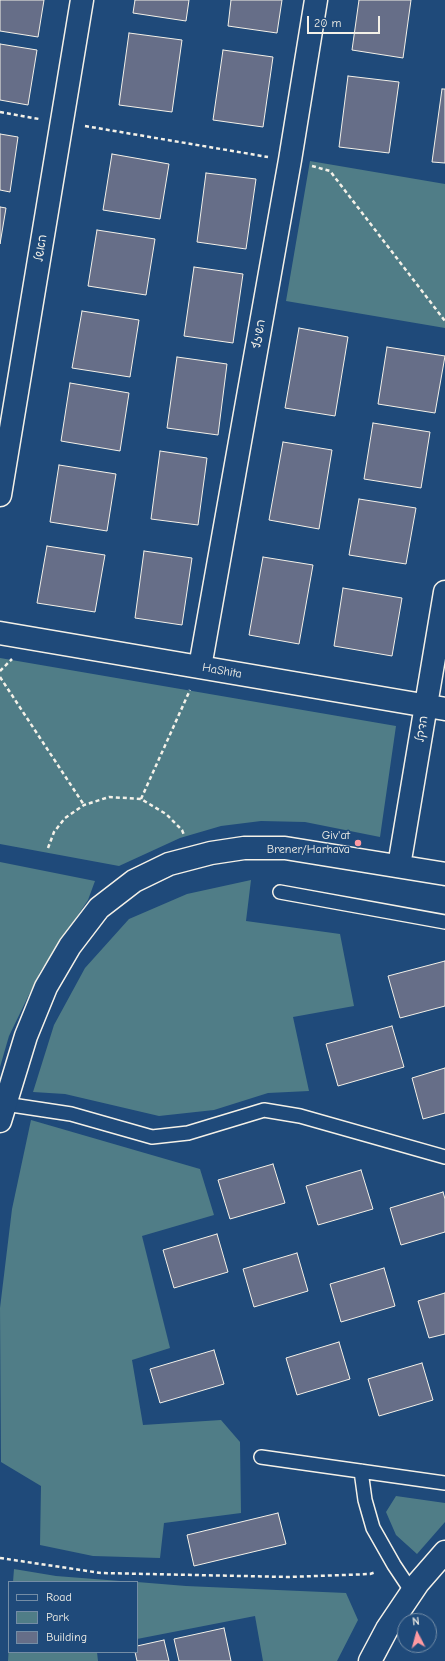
<!DOCTYPE html>
<html>
<head>
<meta charset="utf-8">
<style>
	body { margin:0 }
	#map { position:relative; width:445px; height:1661px; overflow:hidden; background:#1f4a7a; font-family:"Comic Neue",sans-serif }
	canvas { display:block }
	.legend { position:absolute; left:8px; top:1581px; width:130px; height:72px; box-sizing:border-box; background:#1f4a7a; border:1px solid #748da6; margin:0; padding:5px 7px; list-style:none; font-size:12px; color:#f4f1e8 }
	.legend li { display:flex; align-items:center; gap:8px; height:20px }
	.legend b { width:20px; border:1px solid #748da6 }
	.north { position:absolute; left:397px; top:1613px; width:40px; height:40px; box-sizing:border-box; background:#1f4a7a; border:1px solid #748da6; border-radius:50%; rotate:354deg; font-size:11px; font-weight:700; line-height:16px; text-align:center; color:#f4f1e8 }
	.north::after { content:''; display:block; margin:auto; width:14px; height:18px; background:#ff9aa2; clip-path:polygon(50% 0,100% 100%,50% 72%,0 100%) }
	.scale { position:absolute; left:307px; top:16px; width:73px; height:18px; box-sizing:border-box; border:2px solid #f4f1e8; border-top:0; padding-left:5px; font-size:12px; line-height:14px; white-space:nowrap; color:#f4f1e8; -webkit-text-stroke:3px #1f4a7a; paint-order:stroke }
</style>
</head>
<body>
<div id="map">
<canvas width="445" height="1661"></canvas>
<ul class="legend">
<li><b style="height:5px;background:#1f4a7a"></b>Road</li>
<li><b style="height:11px;background:#507d87"></b>Park</li>
<li><b style="height:11px;background:#666e88"></b>Building</li>
</ul>
<div class="north">N</div>
<div class="scale">20 m</div>
</div>
<script>
const ctx = document.querySelector('canvas').getContext('2d');
ctx.lineJoin = 'round';
function paint(path, color) { ctx.fillStyle = color; ctx.fill(path, 'evenodd'); }
const shape = rows => new Path2D(rows.map(r => 'M' + r).join(''));
function strokePath(path, color, width, dash) { ctx.strokeStyle = color; ctx.lineWidth = width; ctx.lineCap = dash ? 'butt' : 'round'; ctx.setLineDash(dash || []); ctx.stroke(path); }
function drawText(font, color, halo, rows, align = 'center') {
  ctx.font = font + ' "Comic Neue","Playpen Sans Hebrew",sans-serif'; ctx.lineWidth = 3; ctx.setLineDash([]); ctx.textBaseline = 'middle'; ctx.strokeStyle = halo; ctx.fillStyle = color; for (const [text, x, y, turn = 0] of rows) {
    ctx.save(); ctx.translate(x, y); ctx.rotate((+turn || 0) * Math.PI / 180); ctx.textAlign = isNaN(turn) ? turn : align; if (halo) ctx.strokeText(text, 0, 0); ctx.fillText(text, 0, 0); ctx.restore();
  }
}
const green = shape([
	[310,161,445,184,445,328,286,301],
	[0,658,396,726,380,837,305,822,261,821,221,826,180,838,119,866,0,844],
	[0,862,95,881,88,900,40,972,9,1036,0,1067],
	[251,880,246,921,340,934,354,1006,293,1017,309,1091,268,1093,214,1110,159,1116,65,1094,33,1092,54,1025,85,968,129,919,187,894],
	[31,1120,200,1169,214,1215,142,1236,170,1348,132,1360,143,1425,221,1420,240,1442,241,1513,164,1523,160,1558,93,1556,40,1545,41,1486,1,1462,0,1308,12,1209],
	[396,1496,445,1503,445,1522,417,1554,396,1535,386,1512],
	[14,1569,56,1576,133,1582,13,1582],
	[137,1582,186,1586,346,1593,358,1620,337,1661,263,1661,255,1616,137,1639],
	[9,1642,9,1652,97,1652,98,1661,8,1661]
]);
const building = shape([
	[0,0,44,0,38,37,0,31,0,0],
	[135,0,189,0,186,21,133,13,135,0],
	[231,0,282,0,277,33,228,26,231,0],
	[359,0,411,0,403,58,352,50,359,0],
	[129,33,182,40,172,112,119,105,129,33],
	[0,44,37,50,28,105,0,100,0,44],
	[223,50,273,57,263,127,213,120,223,50],
	[348,76,399,82,389,153,339,147,348,76],
	[442,89,445,89,445,163,432,162,442,89],
	[0,134,18,137,10,192,0,190,0,134],
	[112,154,169,164,160,219,103,210,112,154],
	[206,173,256,179,246,249,197,242,206,173],
	[0,207,6,208,0,244,0,207],
	[97,230,155,239,146,295,88,286,97,230],
	[194,267,243,274,233,343,184,336,194,267],
	[82,311,139,320,130,377,72,368,82,311],
	[299,328,348,337,335,416,285,408,299,328],
	[387,347,445,356,435,413,378,404,387,347],
	[177,357,227,364,218,435,167,428,177,357],
	[70,383,129,393,120,451,61,441,70,383],
	[373,423,430,432,421,488,364,479,373,423],
	[283,442,332,450,319,529,269,520,283,442],
	[160,451,207,458,198,525,151,519,160,451],
	[59,465,116,474,107,531,50,522,59,465],
	[359,499,416,508,406,564,349,555,359,499],
	[47,546,105,555,95,612,37,603,47,546],
	[144,551,192,558,182,625,135,618,144,551],
	[263,557,313,565,299,644,249,635,263,557],
	[343,588,402,598,392,656,334,646,343,588],
	[445,961,445,1006,400,1018,388,976,445,961],
	[392,1026,404,1067,338,1086,326,1044,392,1026],
	[445,1068,445,1113,423,1119,412,1078,445,1068],
	[273,1164,285,1203,230,1219,218,1180,273,1164],
	[361,1170,373,1209,318,1225,306,1186,361,1170],
	[443,1192,445,1199,445,1232,401,1245,390,1208,443,1192],
	[217,1234,228,1272,174,1288,163,1250,217,1234],
	[297,1253,308,1291,254,1307,243,1269,297,1253],
	[384,1268,395,1306,341,1322,330,1284,384,1268],
	[445,1293,445,1334,429,1338,418,1301,445,1293],
	[339,1342,350,1379,297,1395,286,1358,339,1342],
	[214,1350,224,1384,160,1403,150,1369,214,1350],
	[422,1363,433,1400,379,1416,368,1379,422,1363],
	[278,1513,286,1544,194,1566,187,1535,278,1513],
	[224,1628,231,1661,179,1661,174,1639,224,1628],
	[164,1640,169,1661,137,1661,135,1652,137,1652,137,1646,164,1640]
]);
const path = shape([
	[0,112,39,119],
	[85,126,268,157],
	[312,166,330,171,445,321],
	[0,671,12,659],
	[0,677,84,805],
	[141,799,190,690],
	[48,848,54,832,65,818,84,805,109,797,141,799,166,814,182,830,184,835],
	[0,1558,101,1573,289,1577,370,1574,376,1572]
]);
const lane = shape([
	[280,892,445,922],
	[5,1104,71,1114,152,1137,188,1133,264,1110,300,1116,445,1157],
	[261,1457,445,1483],
	[361,1471,365,1500,373,1528,394,1565,412,1592]
]);
const street = shape([
	[0,495,82,0],
	[0,633,445,709],
	[200,667,290,160,316,0],
	[399,866,445,592],
	[0,1121,26,1036,46,987,70,946,99,908,134,881,169,864,211,853,244,848,285,848,445,874],
	[370,1661,387,1629,418,1583,445,1552]
]);
const markers = [
	[358,843,4,"#ff9aa2"]
];
const streetNames = [
	["האשל",41,248,-81],
	["השיזף",259,334,-80],
	["HaShita",222,671,10],
	["הדקל",422,729,-81]
];
const poiNames = [
	["Giv'at",350,836],
	["Brener/Harhava",350,850]
];
paint(green, '#507d87');
paint(building, '#666e88');
strokePath(building, '#f4f1e8', 1);
strokePath(lane, '#f4f1e8', 16);
strokePath(street, '#f4f1e8', 25);
strokePath(path, '#f4f1e8', 2.5, [4, 3]);
strokePath(lane, '#1f4a7a', 13);
strokePath(street, '#1f4a7a', 22);
for (const [x, y, r, color] of markers) { const dot = new Path2D(); dot.arc(x, y, r, 0, 2 * Math.PI); ctx.fillStyle = color; ctx.fill(dot); strokePath(dot, '#1f4a7a', 1.5); }
drawText('12px', '#f4f1e8', '#1f4a7a', streetNames);
drawText('12px', '#f4f1e8', '#1f4a7a', poiNames, 'right');
</script>
</body>
</html>
